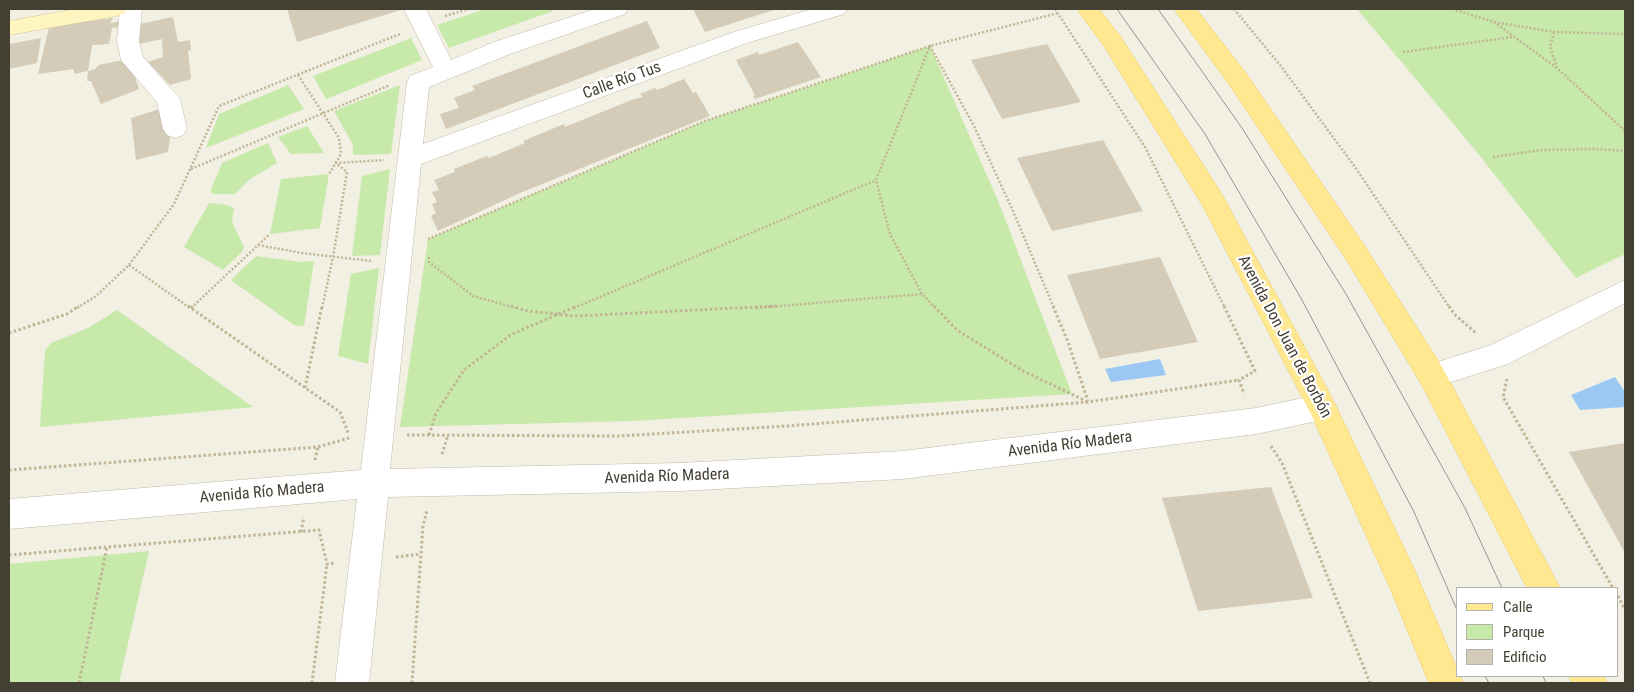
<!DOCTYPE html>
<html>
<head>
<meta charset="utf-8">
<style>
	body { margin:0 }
	#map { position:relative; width:1634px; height:692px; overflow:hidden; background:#f2efe3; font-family:"Roboto Condensed",sans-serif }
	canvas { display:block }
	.frame { position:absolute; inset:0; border:10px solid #443f33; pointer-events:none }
	.legend { position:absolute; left:1456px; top:587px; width:162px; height:90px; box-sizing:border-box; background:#fff; border:1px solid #b4b2ad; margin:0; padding:6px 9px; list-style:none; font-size:15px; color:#443f33 }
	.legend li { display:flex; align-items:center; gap:10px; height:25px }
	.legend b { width:25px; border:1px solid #b4b2ad }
</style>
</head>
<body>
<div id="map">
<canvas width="1634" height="692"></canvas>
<div class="frame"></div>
<ul class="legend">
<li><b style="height:6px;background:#ffe88f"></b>Calle</li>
<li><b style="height:14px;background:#c7e9a9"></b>Parque</li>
<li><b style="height:14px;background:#d4cbb8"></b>Edificio</li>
</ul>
</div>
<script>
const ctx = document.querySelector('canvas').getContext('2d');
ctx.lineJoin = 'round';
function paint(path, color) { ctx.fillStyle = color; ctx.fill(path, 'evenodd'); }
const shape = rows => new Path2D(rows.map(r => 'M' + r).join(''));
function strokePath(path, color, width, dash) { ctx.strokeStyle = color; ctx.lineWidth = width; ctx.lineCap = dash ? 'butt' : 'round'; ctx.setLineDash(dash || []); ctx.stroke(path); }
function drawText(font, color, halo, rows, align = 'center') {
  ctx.font = font + ' "Roboto Condensed",sans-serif'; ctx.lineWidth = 4.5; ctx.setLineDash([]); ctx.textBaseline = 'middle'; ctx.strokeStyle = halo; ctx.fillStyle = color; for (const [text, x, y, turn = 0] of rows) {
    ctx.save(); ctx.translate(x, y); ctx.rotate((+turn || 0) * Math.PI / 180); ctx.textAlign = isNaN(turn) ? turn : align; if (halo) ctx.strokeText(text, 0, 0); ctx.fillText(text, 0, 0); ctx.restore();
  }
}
const green = shape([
	[486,9,551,9,553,11,449,48,437,25],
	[1357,9,1625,9,1625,254,1576,278,1476,151],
	[411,38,422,60,326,99,313,76],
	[930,46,999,203,1072,394,632,421,400,427,428,239,705,121],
	[288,85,304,109,206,148,219,114],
	[400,85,391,154,353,155,353,145,334,111],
	[307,126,324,153,291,154,278,137],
	[268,143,277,163,250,179,235,194,214,194,210,192,222,163],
	[390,169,380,255,352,256,362,176],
	[329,174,320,228,270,234,281,179],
	[209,203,227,205,234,208,232,222,244,247,242,252,223,270,184,247],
	[256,256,301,262,314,261,304,326,294,325,231,280],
	[379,268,368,364,338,356,351,274],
	[117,310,253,407,40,427,45,351,51,343,88,328],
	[149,551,119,683,9,683,9,564]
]);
const water = shape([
	[1160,359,1166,375,1111,382,1105,369],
	[1615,377,1625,392,1625,407,1580,410,1571,395]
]);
const building = shape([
	[287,9,404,9,297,42],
	[693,9,777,9,705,32],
	[173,17,178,42,190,40,191,50,188,51,191,79,170,85,148,62,163,57,162,39,139,44,140,24],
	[113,18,110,23,122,21,120,27,112,28,109,44,92,45,88,71,74,74,74,69,38,74,49,27],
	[647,21,660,48,446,129,440,114,459,108,454,98,475,90,472,86],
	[41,38,37,63,9,69,9,44],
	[798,42,821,77,755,99,753,96,755,95,736,60,758,52,759,55],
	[1047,44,1081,102,1002,119,971,60],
	[129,59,139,89,101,104,91,81,87,81,88,71,95,69,99,65],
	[684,79,693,93,696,92,710,116,520,193,438,231,431,216,436,213,432,204,437,202,432,192,439,190,434,180,455,172,454,169,487,156,489,158,525,143,523,141,564,124,565,127,634,99,643,97,640,94,655,88,657,90],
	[163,108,170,138,168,152,136,160,131,118],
	[1103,140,1143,211,1052,231,1017,158],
	[1160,257,1198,342,1100,359,1067,275],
	[1625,443,1625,553,1569,452],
	[1271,487,1313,598,1198,611,1162,498]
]);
const pathFar1 = shape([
	[1055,9,1145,147,1225,308],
	[1234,9,1280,65,1355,167,1450,308],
	[1452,9,1494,22,1554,32,1625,34],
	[445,16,469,9],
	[1494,22,1557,68,1625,131],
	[1554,32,1550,47,1557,67],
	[1403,52,1514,37],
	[298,75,339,138,341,154,329,174],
	[1493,157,1541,150,1596,149,1625,151],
	[191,169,390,85],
	[428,239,705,121,930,46,1058,13],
	[258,245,302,253,371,261],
	[429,257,429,262,473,296,516,308],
	[129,265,190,308],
	[922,294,890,234,876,180,930,46,974,126,1013,211,1054,308],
	[77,308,96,296,129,265,174,204,219,106,400,34],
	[191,308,270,234],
	[322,308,333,257,347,172,336,163,384,160],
	[574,308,876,180],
	[756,308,922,294,935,308]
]);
const path = shape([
	[188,306,340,412,349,435],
	[511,306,528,311,575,316,777,306],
	[934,306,957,330,1023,371,1088,402],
	[1053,306,1068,342,1088,401],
	[1224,306,1255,371,1239,380,1244,394],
	[1449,306,1454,314,1476,333],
	[191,308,193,306],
	[9,333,67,314,79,306],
	[1507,379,1503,397,1613,588],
	[305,388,322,306],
	[407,435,619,436,787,426,1088,402,1239,380],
	[429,435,436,413,464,370,512,334,577,306],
	[1271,446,1282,463,1370,683],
	[442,454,448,435],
	[315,460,318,447],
	[9,470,318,447,349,438],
	[301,532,304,517],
	[9,555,319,530,327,564,335,563],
	[396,557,421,554],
	[1618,596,1625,610],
	[79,683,107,547],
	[312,683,327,564],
	[412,683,423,526,427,510]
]);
const street = shape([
	[120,9,142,9,139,41,143,57,180,99,187,129,183,135,175,138,167,135,163,129,157,102,121,60,117,41,120,9],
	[404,9,426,9,451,60,494,42,595,9,628,9,625,14,510,54,429,87,423,144,734,32,812,9,847,9,844,14,750,42,421,164,390,469,680,463,903,451,1256,408,1322,394,1332,398,1336,407,1332,416,1322,420,1256,434,903,479,680,491,388,497,369,683,335,683,357,499,9,529,9,499,361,470,407,82,410,76,433,67,404,9],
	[1625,280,1625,303,1508,364,1432,388,1422,385,1418,376,1422,367,1491,345,1625,280]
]);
const secondary = shape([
	[76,9,127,9,124,14,116,16,9,35,9,21,76,9]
]);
const primary = shape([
	[1077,9,1099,9,1120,36,1221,193,1332,398,1414,569,1458,671,1458,676,1460,676,1463,683,1429,683,1391,590,1312,416,1203,206,1104,46,1077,9],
	[1174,9,1196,9,1245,72,1364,245,1442,367,1560,588,1527,588,1422,385,1346,259,1229,84,1174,9],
	[1569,676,1604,676,1607,683,1572,683,1569,676]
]);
const tram = shape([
	[1117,9,1205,134,1302,300,1414,512,1458,612],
	[1158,9,1242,128,1346,294,1465,508,1502,588],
	[1485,676,1489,683],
	[1543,676,1546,683]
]);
const streetNames = [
	["Calle Río Tus",622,81,-20],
	["Avenida Don Juan de Borbón",1284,337,62],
	["Avenida Río Madera",1070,445,-7],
	["Avenida Río Madera",667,477,-2],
	["Avenida Río Madera",262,493,-5]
];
paint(green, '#c7e9a9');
paint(water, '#9bc8f3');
paint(building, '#d4cbb8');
strokePath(street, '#c1baa8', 1);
strokePath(secondary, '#d4c890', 1);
strokePath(primary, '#e9c95b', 1);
strokePath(pathFar1, '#c1b596', 2.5, [2, 2]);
strokePath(path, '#c1b596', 3, [2.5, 2.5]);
paint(street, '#fff');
paint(secondary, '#fff5c0');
paint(primary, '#ffe88f');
strokePath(tram, '#949494', 1);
drawText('16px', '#443f33', '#fff', streetNames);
</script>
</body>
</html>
